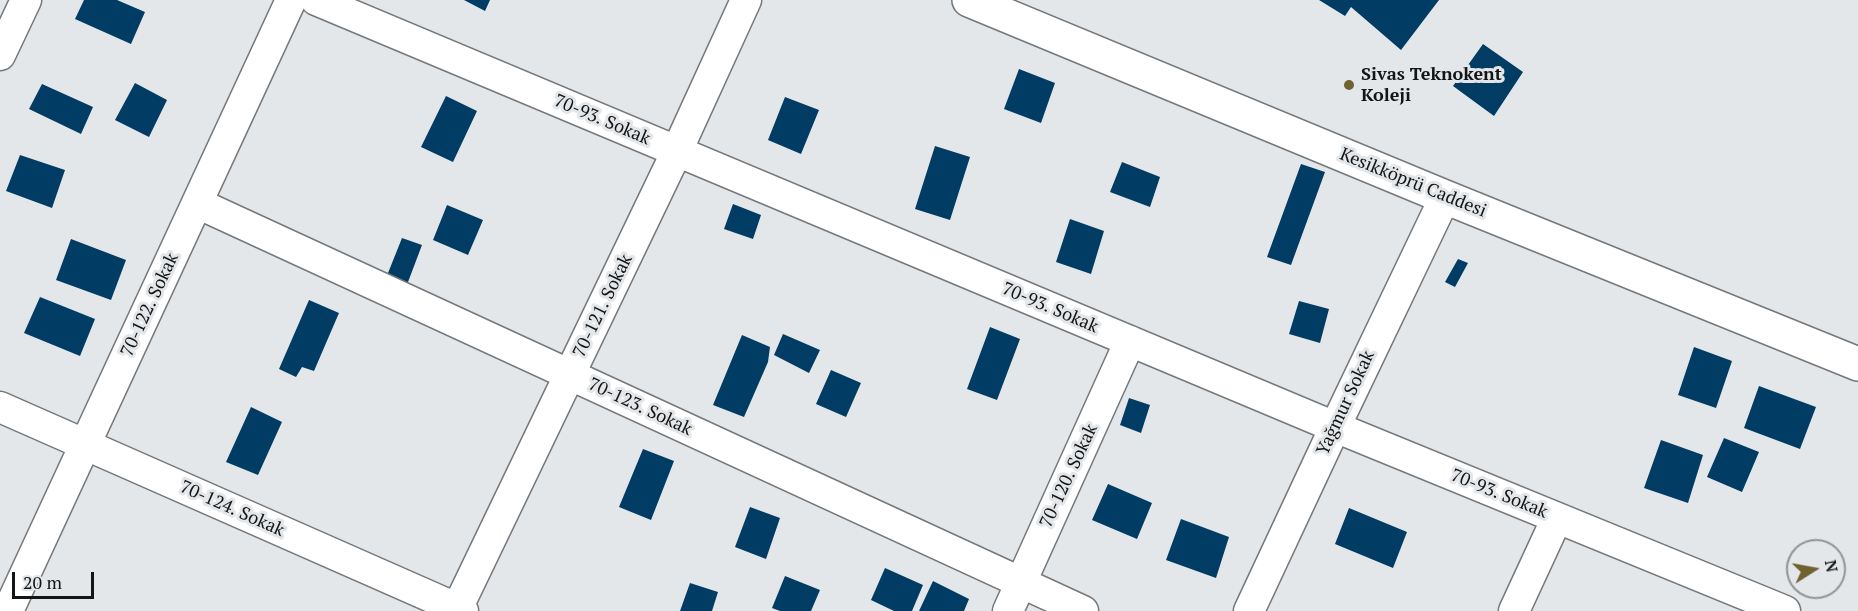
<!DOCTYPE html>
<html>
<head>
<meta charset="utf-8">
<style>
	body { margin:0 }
	#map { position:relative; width:1858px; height:611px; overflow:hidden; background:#e4e7ea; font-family:"PT Serif",serif }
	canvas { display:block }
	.north { position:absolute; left:1786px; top:539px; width:60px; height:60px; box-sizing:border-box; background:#e4e7ea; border:2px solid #919395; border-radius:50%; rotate:79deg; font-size:16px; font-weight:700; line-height:24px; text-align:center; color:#141516 }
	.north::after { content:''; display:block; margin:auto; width:21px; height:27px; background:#6e622f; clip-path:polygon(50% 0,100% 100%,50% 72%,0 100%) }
	.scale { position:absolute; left:12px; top:572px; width:82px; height:27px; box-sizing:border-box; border:3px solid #141516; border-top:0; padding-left:8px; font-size:18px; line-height:21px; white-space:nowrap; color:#141516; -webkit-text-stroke:4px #e4e7ea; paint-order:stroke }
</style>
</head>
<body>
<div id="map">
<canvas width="1858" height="611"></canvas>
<div class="north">N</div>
<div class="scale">20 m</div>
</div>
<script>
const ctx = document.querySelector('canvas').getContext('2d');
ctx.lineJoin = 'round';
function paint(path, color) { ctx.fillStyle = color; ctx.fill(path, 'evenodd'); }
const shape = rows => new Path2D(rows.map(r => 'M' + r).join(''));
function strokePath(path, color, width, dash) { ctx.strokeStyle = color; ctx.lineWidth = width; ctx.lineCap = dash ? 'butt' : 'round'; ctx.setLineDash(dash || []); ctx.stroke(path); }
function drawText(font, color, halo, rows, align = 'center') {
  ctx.font = font + ' "PT Serif",serif'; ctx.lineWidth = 6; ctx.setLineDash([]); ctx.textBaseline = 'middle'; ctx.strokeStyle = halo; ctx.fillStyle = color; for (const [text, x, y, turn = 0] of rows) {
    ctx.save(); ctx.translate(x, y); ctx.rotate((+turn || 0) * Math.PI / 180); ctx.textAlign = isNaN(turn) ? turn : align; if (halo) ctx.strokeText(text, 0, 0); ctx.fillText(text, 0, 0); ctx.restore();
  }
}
const building = shape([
	[84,0,117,0,145,12,131,44,75,19],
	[464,0,490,0,485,11],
	[1319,0,1439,0,1401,50,1351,7,1345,16],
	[1483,44,1523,72,1494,116,1453,86],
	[1019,69,1055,83,1041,123,1004,109],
	[135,83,167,100,149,137,115,120],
	[42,84,93,107,81,134,29,109],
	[446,96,477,111,453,162,421,147],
	[785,97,819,110,801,154,768,140],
	[935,146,970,157,950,220,915,209],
	[20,155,65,170,52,208,6,191],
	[1122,162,1160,177,1150,207,1110,192],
	[1301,164,1325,172,1291,265,1267,257],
	[733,204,761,215,753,239,724,229],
	[447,205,483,220,468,255,433,240],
	[1070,219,1104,231,1091,274,1056,262],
	[402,238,422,245,405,290,384,283],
	[71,239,126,260,111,300,56,280],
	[1458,259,1468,263,1455,287,1445,282],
	[40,297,95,319,80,356,24,333],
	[309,300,339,313,314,371,302,367,296,377,279,369],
	[1299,301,1329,309,1320,343,1289,334],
	[990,327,1020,339,997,400,967,389],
	[783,334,820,350,809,373,774,355],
	[742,335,770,347,768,362,744,417,713,405],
	[1694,347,1732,361,1716,408,1678,395],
	[831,370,861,383,846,417,816,404],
	[1759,386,1816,407,1800,449,1744,428],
	[1129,398,1150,405,1141,433,1120,425],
	[251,407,282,422,258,475,226,462],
	[1724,438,1759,452,1742,492,1707,477],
	[1661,440,1703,455,1688,503,1644,488],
	[643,449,674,461,651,520,619,507],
	[1108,484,1152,503,1137,539,1092,520],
	[750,507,780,518,766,559,735,547],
	[1349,508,1407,532,1393,568,1335,544],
	[1181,519,1229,537,1216,578,1166,560],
	[885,568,923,585,912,611,894,611,871,600],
	[785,576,820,590,811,611,780,611,772,608],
	[933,581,969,599,964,611,919,611],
	[690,583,718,592,712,611,680,611]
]);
const street = shape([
	[316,0,1335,427,1785,611],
	[0,55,26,0],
	[197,203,1083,611],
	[0,407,463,611],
	[8,611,291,0],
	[456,611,677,151,746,0],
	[1008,611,1130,341],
	[1249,611,1335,427,1445,197],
	[1514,611,1557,518]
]);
const secondary = shape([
	[969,0,1445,197,1858,364]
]);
const markers = [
	[1349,85,6,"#6e622f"]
];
const poiNames = [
	["Sivas Teknokent",1361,75],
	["Koleji",1361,96]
];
const streetNames = [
	["70-93. Sokak",602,120,23],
	["Kesikköprü Caddesi",1413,183,22],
	["70-122. Sokak",150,305,-65],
	["70-121. Sokak",603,306,-64],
	["70-93. Sokak",1050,308,23],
	["Yağmur Sokak",1346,403,-65],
	["70-123. Sokak",640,407,25],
	["70-120. Sokak",1069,476,-65],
	["70-93. Sokak",1499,494,22],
	["70-124. Sokak",232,509,24]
];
paint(building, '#003c63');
strokePath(street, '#75787b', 33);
strokePath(secondary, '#75787b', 36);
strokePath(street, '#fff', 30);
strokePath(secondary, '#fff', 33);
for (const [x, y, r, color] of markers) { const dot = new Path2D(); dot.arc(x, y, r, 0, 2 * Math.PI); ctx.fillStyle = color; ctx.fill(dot); strokePath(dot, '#e4e7ea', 2); }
drawText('bold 18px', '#141516', '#e4e7ea', poiNames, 'left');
drawText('18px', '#141516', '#e4e7ea', streetNames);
</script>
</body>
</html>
